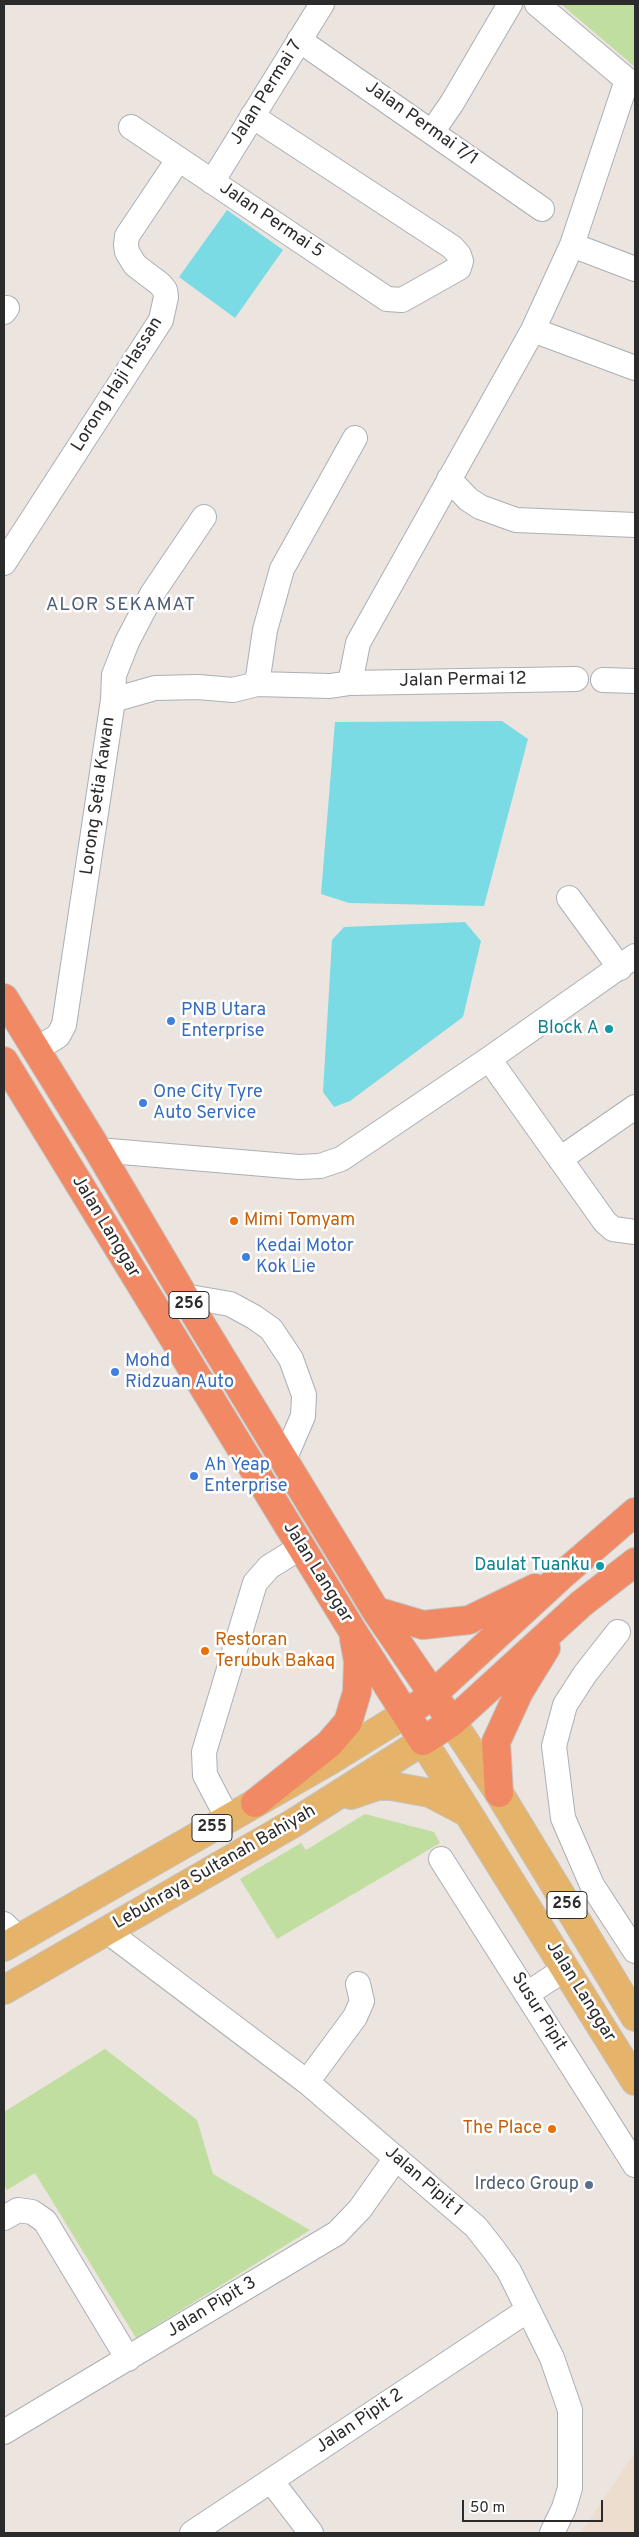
<!DOCTYPE html>
<html>
<head>
<meta charset="utf-8">
<style>
	body { margin:0 }
	#map { position:relative; width:639px; height:2537px; overflow:hidden; background:#ece4de; font-family:Overpass,sans-serif }
	canvas { display:block }
	.frame { position:absolute; inset:0; border:5px solid #2b2b2b; pointer-events:none }
	.scale { position:absolute; left:462px; top:2500px; width:141px; height:22px; box-sizing:border-box; border:2px solid #2b2b2b; border-top:0; padding-left:6px; font-size:15px; line-height:18px; white-space:nowrap; color:#2b2b2b; -webkit-text-stroke:4px #fff; paint-order:stroke }
</style>
</head>
<body>
<div id="map">
<canvas width="639" height="2537"></canvas>
<div class="frame"></div>
<div class="scale">50 m</div>
</div>
<script>
const ctx = document.querySelector('canvas').getContext('2d');
ctx.lineJoin = 'round';
function paint(path, color) { ctx.fillStyle = color; ctx.fill(path, 'evenodd'); }
const shape = rows => new Path2D(rows.map(r => 'M' + r).join(''));
function strokePath(path, color, width, dash) { ctx.strokeStyle = color; ctx.lineWidth = width; ctx.lineCap = dash ? 'butt' : 'round'; ctx.setLineDash(dash || []); ctx.stroke(path); }
function drawText(font, color, halo, rows, align = 'center') {
  ctx.font = font + ' Overpass,sans-serif'; ctx.lineWidth = 5; ctx.setLineDash([]); ctx.textBaseline = 'middle'; ctx.strokeStyle = halo; ctx.fillStyle = color; for (const [text, x, y, turn = 0] of rows) {
    ctx.save(); ctx.translate(x, y); ctx.rotate((+turn || 0) * Math.PI / 180); ctx.textAlign = isNaN(turn) ? turn : align; if (halo) ctx.strokeText(text, 0, 0); ctx.fillText(text, 0, 0); ctx.restore();
  }
}
const education = shape([
	[635,2452,635,2533,585,2533,582,2531]
]);
const green = shape([
	[561,4,635,4,635,67],
	[365,1814,434,1832,440,1843,277,1939,240,1879,301,1843,306,1850],
	[105,2049,197,2120,213,2174,310,2230,136,2338,35,2173,7,2190,4,2185,4,2112]
]);
const water = shape([
	[227,210,283,250,235,318,179,277],
	[502,721,528,739,484,906,349,903,321,894,335,722],
	[465,922,481,941,463,1017,350,1101,334,1107,323,1092,332,940,344,927]
]);
const minor = shape([
	[299,40,542,209],
	[131,127,387,299,402,300,459,268,461,261,459,255,452,247,252,116],
	[432,132,452,103,510,4],
	[212,182,322,4],
	[572,245,635,269],
	[4,312,7,308],
	[533,330,635,368],
	[449,479,468,499,480,507,516,520,635,525],
	[4,563,161,320,166,297,165,290,160,284,135,265,127,252,126,245,127,236,178,160],
	[603,680,635,681],
	[350,683,358,643,533,330,572,245,627,80,537,4],
	[257,684,265,630,282,569,355,438],
	[113,700,114,675,127,642,152,594,204,517],
	[569,898,620,968],
	[35,1050,58,1036,64,1025,113,700,155,688,198,687,233,690,257,684,330,686,350,683,576,679],
	[489,1059,605,1222,613,1229,635,1232],
	[98,1150,299,1167,320,1166,341,1159,489,1059,635,956],
	[560,1159,635,1107],
	[184,1296,230,1304,254,1317,271,1329,291,1359,304,1395,303,1416,284,1460],
	[618,1632,585,1674,565,1705,554,1746,563,1818,592,1885,635,1951],
	[228,1819,205,1775,204,1752,255,1583,269,1567,301,1547],
	[441,1859,635,2165],
	[4,1924,18,1938],
	[107,1931,307,2082,476,2227,494,2250,509,2271,552,2358,570,2410,570,2488,564,2508,552,2533],
	[527,1994,565,1969],
	[307,2082,355,2017,362,2001,358,1984],
	[4,2218,18,2210,32,2212,45,2221,128,2359],
	[4,2432,337,2233,360,2209,396,2158],
	[272,2482,311,2533],
	[192,2533,528,2310]
]);
const major = shape([
	[452,1722,499,1793,635,2017],
	[351,1795,377,1786,391,1786,430,1793,468,1813],
	[4,1947,329,1761,405,1714],
	[4,1990,292,1824,423,1741,635,2081]
]);
const highway = shape([
	[4,998,98,1150,184,1296,376,1611,452,1722],
	[4,1061,352,1630,423,1741,452,1722,581,1604,635,1562],
	[376,1611,423,1625,469,1620,535,1588],
	[417,1706,432,1695,561,1576,635,1512],
	[499,1793,496,1742,519,1692,546,1648],
	[255,1803,329,1744,348,1722,357,1692,358,1661,354,1639]
]);
const markers = [
	[171,1021,5,"#3f7fe0"],
	[609,1029,5,"#0f9aa8"],
	[143,1103,5,"#3f7fe0"],
	[234,1221,5,"#e8710a"],
	[246,1257,5,"#3f7fe0"],
	[115,1372,5,"#3f7fe0"],
	[194,1476,5,"#3f7fe0"],
	[600,1566,5,"#0f9aa8"],
	[205,1651,5,"#e8710a"],
	[552,2129,5,"#e8710a"],
	[589,2185,5,"#5c6f8a"]
];
const shields = [
	[189,1305,40],
	[212,1828,40],
	[567,1905,40]
];
const shieldNames = [
	["256",189,1305],
	["255",212,1828],
	["256",567,1905]
];
const streetNames = [
	["Jalan Permai 7",267,93,-58],
	["Jalan Permai 7/1",421,124,35],
	["Jalan Permai 5",271,221,34],
	["Lorong Haji Hassan",118,385,-58],
	["Jalan Permai 12",463,681,-1],
	["Lorong Setia Kawan",99,796,-82],
	["Jalan Langgar",105,1227,59],
	["Jalan Langgar",317,1573,58],
	["Lebuhraya Sultanah Bahiyah",215,1868,-30],
	["Jalan Langgar",580,1992,58],
	["Susur Pipit",538,2012,58],
	["Jalan Pipit 1",423,2182,41],
	["Jalan Pipit 3",212,2308,-31],
	["Jalan Pipit 2",360,2422,-34]
];
const shopNames = [
	["PNB Utara",181,1011],
	["Enterprise",181,1032],
	["One City Tyre",153,1093],
	["Auto Service",153,1114],
	["Kedai Motor",256,1247],
	["Kok Lie",256,1268],
	["Mohd",125,1362],
	["Ridzuan Auto",125,1383],
	["Ah Yeap",204,1466],
	["Enterprise",204,1487]
];
const cultureNames = [
	["Block A",599,1029],
	["Daulat Tuanku",590,1566]
];
const foodNames = [
	["Mimi Tomyam",244,1221],
	["Restoran",215,1641],
	["Terubuk Bakaq",215,1662],
	["The Place",542,2129,"right"]
];
const serviceNames = [
	["Irdeco Group",579,2185]
];
const neighbourhoodNames = [
	["ALOR SEKAMAT",121,606]
];
paint(education, '#ecddcf');
paint(green, '#bfde9f');
paint(water, '#7adbe5');
strokePath(minor, '#abafb6', 26);
strokePath(major, '#c4c4c4', 30);
strokePath(highway, '#c4c4c4', 30);
strokePath(minor, '#fff', 24);
strokePath(major, '#e5b36a', 28);
strokePath(highway, '#f18964', 28);
for (const [x, y, r, color] of markers) { const dot = new Path2D(); dot.arc(x, y, r, 0, 2 * Math.PI); ctx.fillStyle = color; ctx.fill(dot); strokePath(dot, '#fff', 2); }
for (const [x, y, w] of shields) { const box = new Path2D(); box.roundRect(x - w / 2, y - 13.5, w, 27, 4); ctx.fillStyle = '#fff'; ctx.fill(box); strokePath(box, '#2b2b2b', 1); }
drawText('bold 16px', '#2b2b2b', null, shieldNames);
drawText('18px', '#2b2b2b', '#fff', streetNames);
drawText('18px', '#366cbe', '#fff', shopNames, 'left');
drawText('18px', '#0d838f', '#fff', cultureNames, 'right');
drawText('18px', '#c56008', '#fff', foodNames, 'left');
drawText('18px', '#4e5e75', '#fff', serviceNames, 'right');
ctx.letterSpacing = '1px';
drawText('19px', '#4f5d78', '#fff', neighbourhoodNames);
ctx.letterSpacing = '0px';
</script>
</body>
</html>
